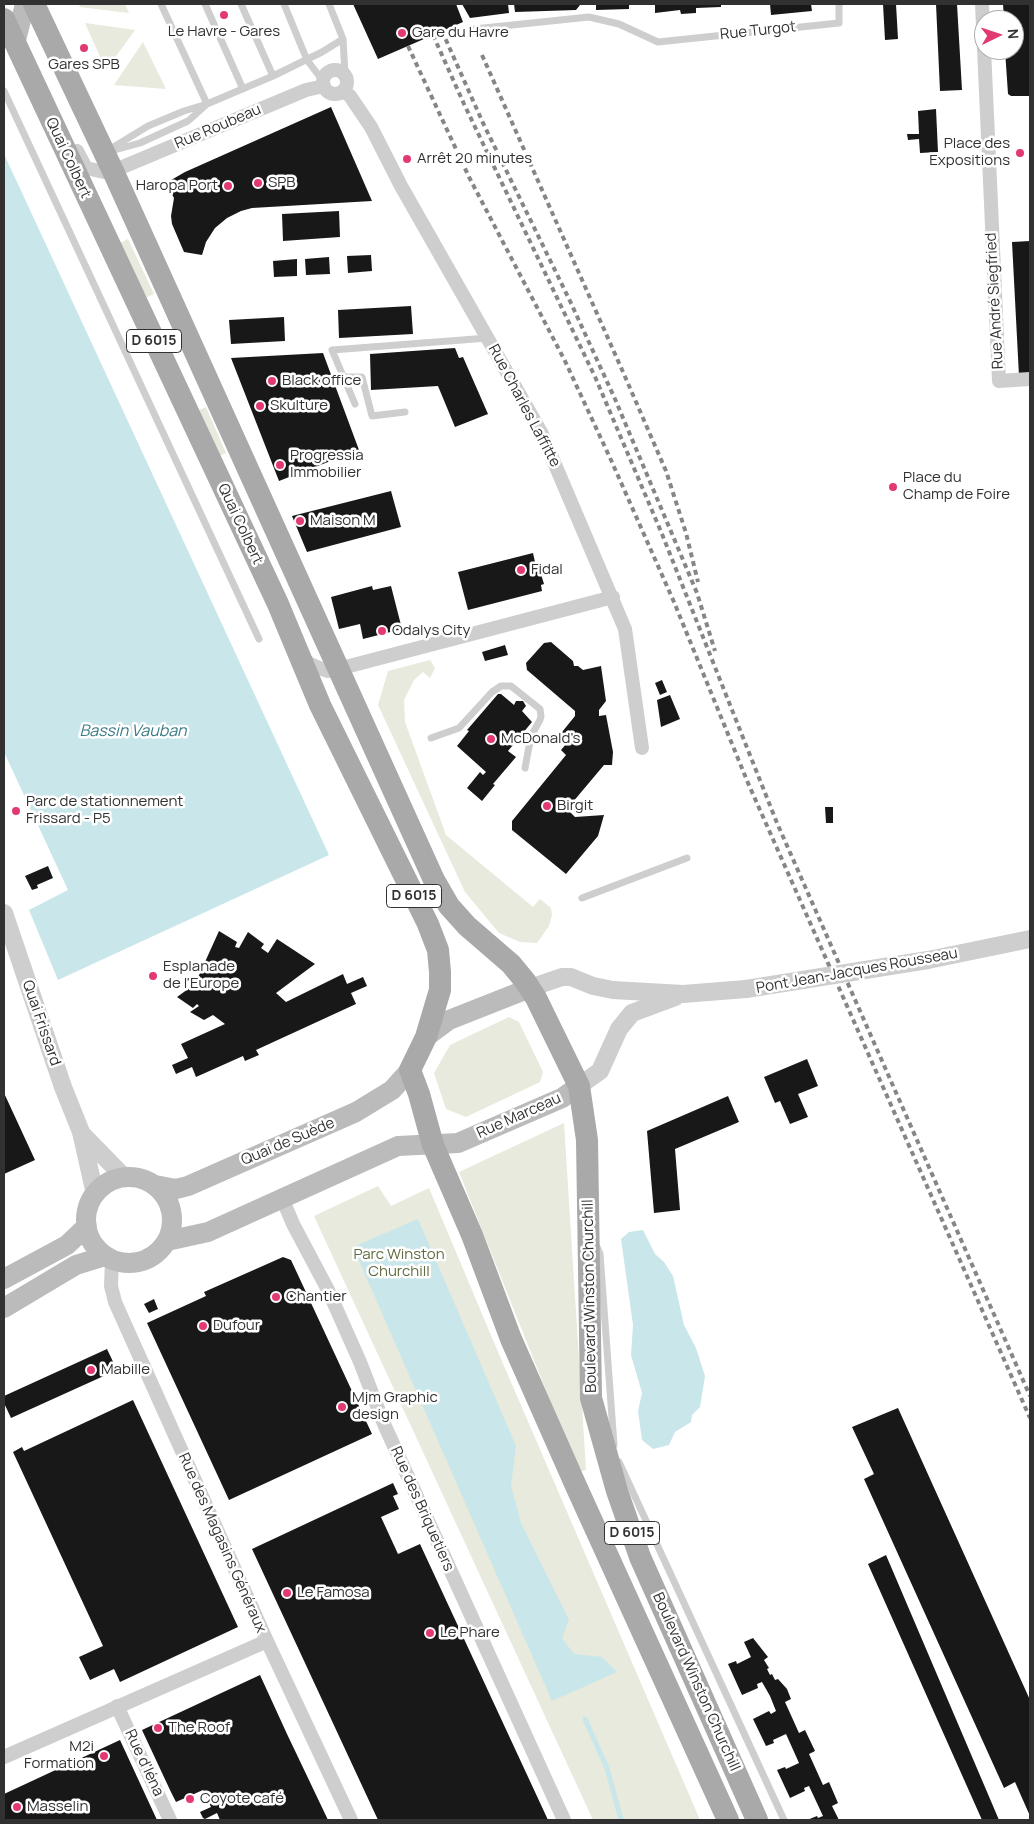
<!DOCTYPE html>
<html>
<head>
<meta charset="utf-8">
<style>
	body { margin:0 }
	#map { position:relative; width:1034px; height:1824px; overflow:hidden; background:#fff; font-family:Manrope,sans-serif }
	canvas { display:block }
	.frame { position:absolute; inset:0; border:5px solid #313131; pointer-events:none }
	.north { position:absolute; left:974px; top:10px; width:50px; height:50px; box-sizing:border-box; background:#fff; border:1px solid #adadad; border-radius:50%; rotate:86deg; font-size:14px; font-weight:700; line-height:20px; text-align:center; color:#313131 }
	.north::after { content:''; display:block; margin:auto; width:18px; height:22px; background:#e23971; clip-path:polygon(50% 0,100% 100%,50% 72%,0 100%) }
</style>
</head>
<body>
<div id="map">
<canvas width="1034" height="1824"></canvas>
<div class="frame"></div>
<div class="north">N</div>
</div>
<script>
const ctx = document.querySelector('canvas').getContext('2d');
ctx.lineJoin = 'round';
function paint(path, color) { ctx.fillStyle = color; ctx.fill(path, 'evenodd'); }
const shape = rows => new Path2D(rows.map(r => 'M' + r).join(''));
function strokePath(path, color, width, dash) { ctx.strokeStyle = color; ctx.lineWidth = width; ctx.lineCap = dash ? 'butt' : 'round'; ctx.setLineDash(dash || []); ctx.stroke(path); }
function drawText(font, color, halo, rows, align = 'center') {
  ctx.font = font + ' Manrope,sans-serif'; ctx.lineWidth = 5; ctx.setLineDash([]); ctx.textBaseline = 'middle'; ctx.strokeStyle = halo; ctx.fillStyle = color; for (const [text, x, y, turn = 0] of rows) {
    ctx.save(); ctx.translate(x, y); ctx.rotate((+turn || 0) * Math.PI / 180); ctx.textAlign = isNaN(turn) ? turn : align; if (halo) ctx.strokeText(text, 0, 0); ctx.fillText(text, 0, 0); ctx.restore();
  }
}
const green = shape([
	[81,4,125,4,129,13,79,7],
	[85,23,135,30,106,70],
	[143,42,166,89,114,85],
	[128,239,154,294,145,298,120,243],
	[206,407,226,453,218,457,197,411],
	[430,660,435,668,430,678,423,672,414,680,404,700,405,722,446,835,533,907,540,899,551,908,552,915,549,926,537,943,520,942,499,933,465,892,378,705,388,671],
	[509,1017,519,1022,543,1072,540,1082,466,1117,446,1109,434,1073,450,1045],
	[564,1123,586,1470,582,1471,579,1470,555,1413,459,1172],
	[378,1186,391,1206,429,1188,501,1359,700,1820,593,1820,314,1216]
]);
const water = shape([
	[4,154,329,855,58,980,29,910,68,890,4,752],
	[418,1219,516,1446,511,1486,521,1523,569,1620,562,1638,574,1654,602,1657,617,1672,552,1701,353,1247],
	[643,1230,655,1254,664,1262,673,1276,684,1325,696,1348,705,1376,700,1407,692,1415,691,1422,675,1432,669,1445,653,1449,642,1440,638,1411,642,1393,631,1355,633,1325,621,1239,629,1232]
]);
const stream = shape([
	[585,1719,607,1768,621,1820]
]);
const building = shape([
	[353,4,456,4,463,22,378,59],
	[462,4,508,4,509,13,470,18],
	[514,4,580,4,580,5,576,10,515,12],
	[596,4,629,4,629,9,596,10],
	[655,4,721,4,721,7,696,8,696,13,681,14,680,10,655,13],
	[770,4,811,4,812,11,771,15],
	[883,4,896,4,898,39,885,40],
	[936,4,957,4,962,90,940,91],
	[1003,4,1030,5,1030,96,1011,96,1008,94,1005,50,1014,50,1014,20,1004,20],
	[331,107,372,201,252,208,241,211,227,218,215,228,206,242,202,255,184,252,172,224,171,216,174,198,166,183,185,172],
	[936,109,938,152,920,153,919,139,908,140,907,134,919,134,918,111],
	[339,211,340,237,283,241,282,214],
	[1030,241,1030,375,1019,376,1012,242],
	[371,255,372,271,348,273,347,256],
	[329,257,330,274,306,275,305,259],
	[297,259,297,276,274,277,273,261],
	[411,306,413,334,339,338,338,310],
	[284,317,285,341,231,344,229,320],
	[455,348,459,358,463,357,488,414,455,427,438,386,371,390,370,354],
	[323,353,359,450,279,481,231,358],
	[391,491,401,527,307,552,292,516],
	[533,553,537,571,540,571,544,584,541,585,542,591,468,610,458,572],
	[372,586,373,590,391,586,402,629,363,639,360,624,339,629,331,597],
	[551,642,573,661,574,666,578,666,583,670,601,666,606,701,599,710,599,716,606,715,613,752,612,765,604,765,567,809,575,817,604,815,598,836,566,874,512,830,512,821,566,755,561,750,566,744,558,737,575,716,575,711,527,670,526,663,544,643],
	[505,645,508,655,485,661,482,652],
	[662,680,667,692,660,695,655,683],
	[498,694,501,694,514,705,516,701,523,701,526,706,522,711,532,722,508,751,516,757,493,784,495,785,482,801,467,788,480,772,483,775,486,772,457,746,469,731,467,730],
	[670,695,680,719,661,727,657,700],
	[825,807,833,807,833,823,826,823],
	[48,866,53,878,37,885,38,888,32,890,25,876],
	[219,931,237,942,235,947,239,948,248,932,264,944,261,948,268,953,277,939,315,964,276,993,286,1002,343,974,347,984,363,977,367,986,351,993,356,1004,256,1050,259,1055,245,1061,243,1056,196,1077,192,1067,176,1074,172,1065,188,1058,181,1044,225,1024,213,1015,204,1020,190,1012,199,1006,197,1004,193,1008,177,997,195,984],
	[807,1059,818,1086,798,1094,808,1117,790,1124,780,1101,775,1103,764,1077],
	[4,1093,35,1160,4,1174],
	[728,1096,739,1122,675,1149,680,1210,654,1213,647,1131],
	[283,1257,291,1260,372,1434,229,1500,147,1323,206,1296,204,1292],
	[154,1299,158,1309,149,1313,144,1304],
	[107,1349,117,1370,11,1418,4,1403,4,1396],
	[133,1400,238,1627,120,1682,114,1669,90,1680,79,1657,103,1646,13,1452,22,1447,24,1451],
	[898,1408,1030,1700,1030,1816,1015,1782,1004,1788,864,1479,874,1474,852,1427],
	[393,1483,398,1494,393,1496,399,1509,381,1517,398,1554,420,1544,548,1820,378,1820,252,1549],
	[886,1555,999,1820,982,1820,868,1564],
	[753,1638,768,1657,764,1660,769,1668,767,1669,770,1675,772,1674,775,1680,778,1679,787,1689,791,1699,785,1702,799,1733,805,1730,815,1751,809,1754,823,1785,829,1782,838,1803,832,1806,839,1820,807,1820,817,1816,818,1818,823,1816,809,1786,804,1788,805,1791,790,1798,777,1770,785,1767,786,1769,799,1763,786,1734,773,1740,774,1743,766,1746,753,1719,769,1711,771,1714,776,1711,770,1696,762,1682,757,1684,758,1688,742,1695,728,1664,736,1661,737,1664,751,1657,744,1642],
	[260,1675,287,1734,328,1820,220,1820,217,1813,205,1819,203,1818,200,1812,211,1807,203,1790,176,1802,170,1790,142,1730],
	[120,1740,157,1820,4,1820,4,1794]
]);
const service = shape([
	[161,4,207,104],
	[205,4,243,89],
	[241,4,273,76],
	[284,4,307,60,323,81],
	[329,4,343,39,345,74],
	[474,29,589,17,619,24,658,42,839,23,839,4],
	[4,91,259,639],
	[107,151,148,126,184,111,207,104,273,76,322,52,343,39],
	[111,151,140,143,188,121,206,105],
	[344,377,362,377,372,416,405,412],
	[355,404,332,350,488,338],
	[431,738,459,728,492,692,501,686,511,686,540,709,541,716,540,720,531,736,525,768],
	[582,898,687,858],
	[597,1247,600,1254,614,1445],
	[619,1462,784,1820]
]);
const minor = shape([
	[982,4,999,381,1030,379],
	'323 82a12 12 0 1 1 24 0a12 12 0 1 1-24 0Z',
	[343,91,350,96,371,127,401,186,542,434,625,629,642,748],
	[77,151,86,168,104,172,113,171,306,90,324,86],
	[302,657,310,664,319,668,328,671,338,669,613,597],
	[282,1198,293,1224,328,1290,360,1362,384,1424,564,1820],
	[112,1260,111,1286,115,1302,267,1641,351,1820],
	[117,1706,170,1820],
	[4,1757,267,1641]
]);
const tertiary = shape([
	[4,913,63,1087,81,1132,95,1194],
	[530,988,562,977,571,977,593,986,613,990,683,994,746,989],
	[579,1086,600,1071,619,1029,632,1013,675,997],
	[81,1133,124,1177]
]);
const secondary = shape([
	[15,44,25,4],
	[426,1037,449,1020,530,988],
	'86 1220a43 43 0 1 1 86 0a43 43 0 1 1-86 0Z',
	[155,1185,176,1189,188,1186,356,1112,392,1090,410,1070],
	[167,1241,208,1232,398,1146,458,1143,562,1098,579,1086],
	[4,1279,67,1245,87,1226],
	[4,1308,76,1265,105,1256]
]);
const primary = shape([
	[34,4,113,171,434,880,449,906,467,926,511,964,525,981,536,998,579,1086,587,1140,591,1398,617,1491,640,1557,757,1820],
	[4,19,278,604,320,705,428,924,438,950,440,972,440,990,426,1037,410,1070,419,1094,433,1145,472,1235,511,1339,576,1486,728,1820]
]);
const rail = shape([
	[442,31,483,123,570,301,615,399,697,593,715,651],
	[433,35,464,104,596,379,662,534,777,823,1030,1396],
	[408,46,469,177,565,361,611,460,674,602,748,783,1030,1418],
	[482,55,623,372,666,471,686,533,698,582]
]);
const tertiaryBridge = shape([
	[746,989,928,960,1030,939]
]);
const markers = [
	[224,15,5,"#e23971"],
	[402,33,5,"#e23971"],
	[84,48,5,"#e23971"],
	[1020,153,5,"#e23971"],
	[407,159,5,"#e23971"],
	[258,183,5,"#e23971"],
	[228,186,5,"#e23971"],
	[272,381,5,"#e23971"],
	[260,406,5,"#e23971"],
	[280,465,5,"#e23971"],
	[893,487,5,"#e23971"],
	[300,521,5,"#e23971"],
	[521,570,5,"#e23971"],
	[382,631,5,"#e23971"],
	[491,739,5,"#e23971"],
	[547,806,5,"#e23971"],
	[16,811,5,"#e23971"],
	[153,976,5,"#e23971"],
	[276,1297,5,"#e23971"],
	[203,1326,5,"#e23971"],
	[91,1370,5,"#e23971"],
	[342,1407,5,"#e23971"],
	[287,1593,5,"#e23971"],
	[430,1633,5,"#e23971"],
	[158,1728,5,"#e23971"],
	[104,1756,5,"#e23971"],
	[190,1799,5,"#e23971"],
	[17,1807,5,"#e23971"]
];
const shields = [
	[154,341,55],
	[414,896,55],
	[632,1533,55]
];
const shieldNames = [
	["D 6015",154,341],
	["D 6015",414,896],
	["D 6015",632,1533]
];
const streetNames = [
	["Rue Turgot",758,31,-6],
	["Rue Roubeau",218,127,-23],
	["Quai Colbert",68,158,65],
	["Rue André Siegfried",995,301,-93],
	["Rue Charles Laffitte",524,406,62],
	["Quai Colbert",240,524,65],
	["Pont Jean-Jacques Rousseau",857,971,-10],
	["Quai Frissard",41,1023,71],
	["Rue Marceau",519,1116,-24],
	["Quai de Suède",288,1142,-23],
	["Boulevard Winston Churchill",590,1296,-91],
	["Rue des Briquetiers",422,1509,66],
	["Rue des Magasins Généraux",222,1543,66],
	["Boulevard Winston Churchill",696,1682,66],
	["Rue d'Iéna",144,1763,65]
];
const poiNames = [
	["Le Havre - Gares",224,32,"center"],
	["Gare du Havre",412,33],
	["Gares SPB",84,65,"center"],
	["Place des",1010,144,"right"],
	["Expositions",1010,161,"right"],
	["Arrêt 20 minutes",417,159],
	["SPB",268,183],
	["Haropa Port",218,186,"right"],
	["Black office",282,381],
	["Skulture",270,406],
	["Progressia",290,456],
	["Immobilier",290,473],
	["Place du",903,478],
	["Champ de Foire",903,495],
	["Maison M",310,521],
	["Fidal",531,570],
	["Odalys City",392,631],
	["McDonald's",501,739],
	["Parc de stationnement",26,802],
	["Frissard - P5",26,819],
	["Birgit",557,806],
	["Esplanade",163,967],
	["de l'Europe",163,984],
	["Chantier",286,1297],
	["Dufour",213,1326],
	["Mabille",101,1370],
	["Mjm Graphic",352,1398],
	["design",352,1415],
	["Le Famosa",297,1593],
	["Le Phare",440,1633],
	["The Roof",168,1728],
	["M2i",94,1747,"right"],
	["Formation",94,1764,"right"],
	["Coyote café",200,1799],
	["Masselin",27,1807]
];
const parkNames = [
	["Parc Winston",399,1255],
	["Churchill",399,1272]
];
const waterNames = [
	["Bassin Vauban",133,732]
];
paint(green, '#e7eadc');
paint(water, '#c9e6ea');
strokePath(stream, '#c9e6ea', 5);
paint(building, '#181818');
strokePath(service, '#cecece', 7);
strokePath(minor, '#cecece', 14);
strokePath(tertiary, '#cecece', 18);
strokePath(secondary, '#bbb', 20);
strokePath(primary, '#a9a9a9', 22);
strokePath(rail, '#868686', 4, [5, 4]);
strokePath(tertiaryBridge, '#cecece', 18);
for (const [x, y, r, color] of markers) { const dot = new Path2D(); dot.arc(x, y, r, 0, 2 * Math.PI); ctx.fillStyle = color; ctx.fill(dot); strokePath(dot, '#fff', 2); }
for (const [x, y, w] of shields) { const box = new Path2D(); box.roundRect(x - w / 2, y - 11.5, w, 23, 4); ctx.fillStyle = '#fff'; ctx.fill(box); strokePath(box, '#313131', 1); }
drawText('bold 14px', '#313131', null, shieldNames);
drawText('15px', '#313131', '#fff', streetNames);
drawText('15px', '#313131', '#fff', poiNames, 'left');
drawText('15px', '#606c3e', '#fff', parkNames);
drawText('italic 16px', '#3a7b85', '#fff', waterNames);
</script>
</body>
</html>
